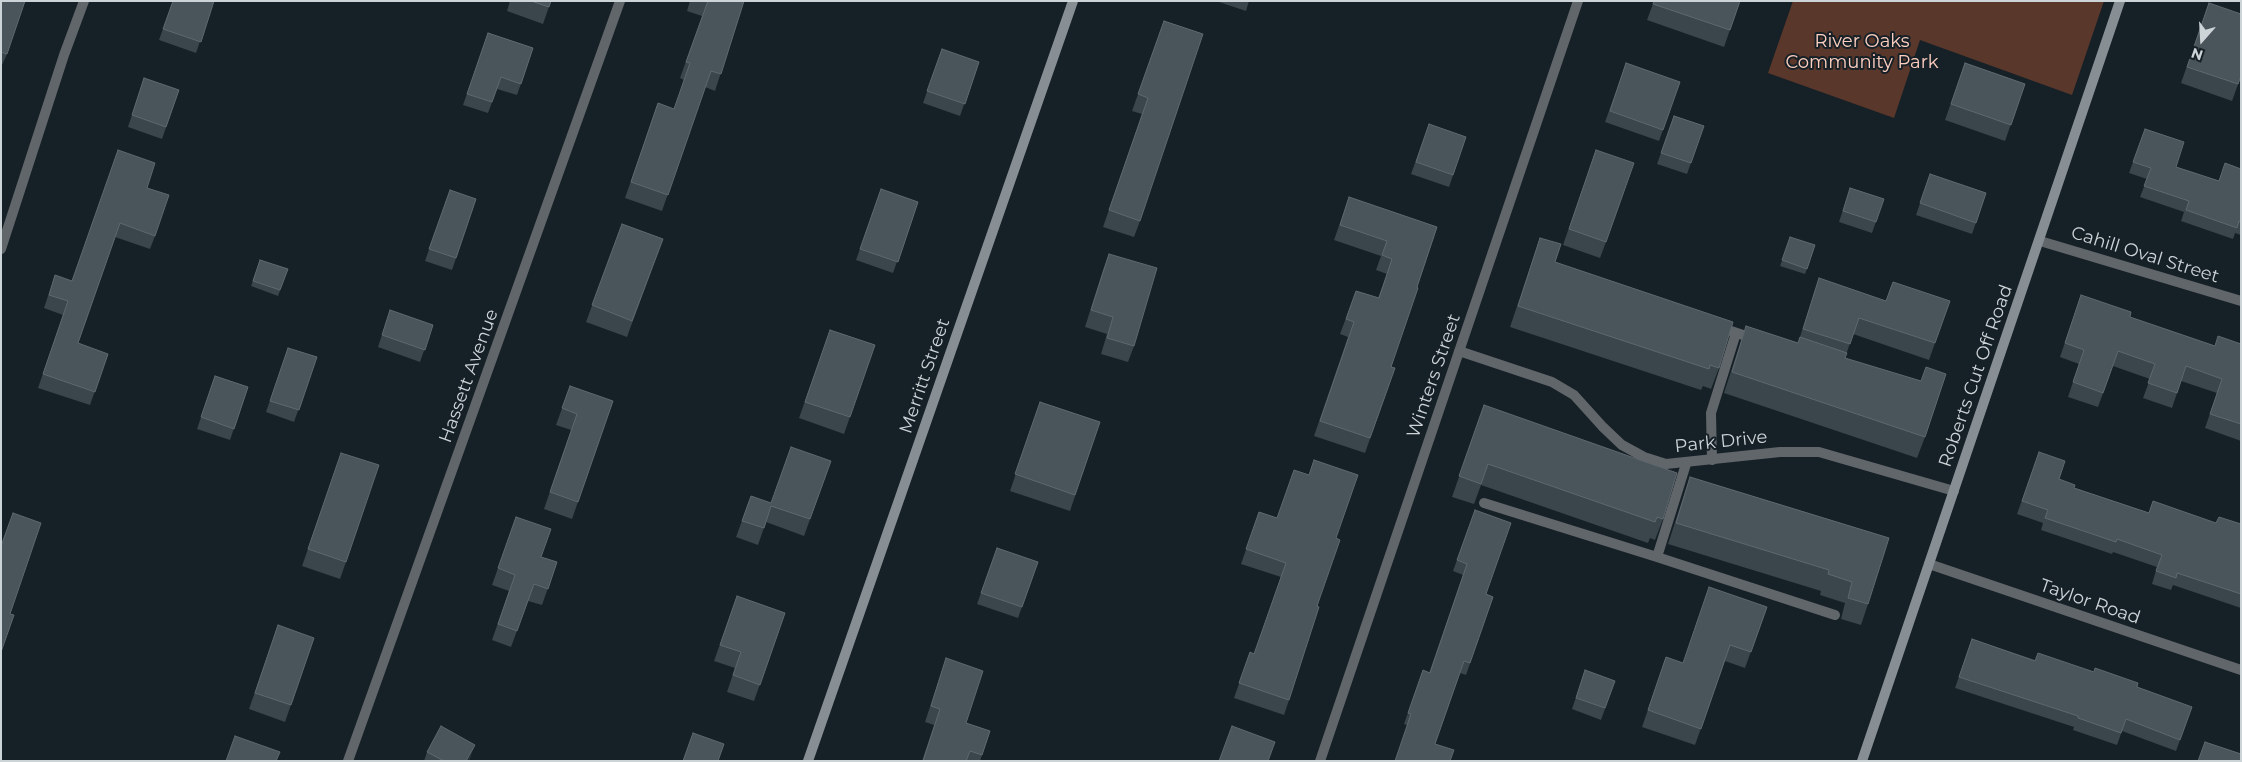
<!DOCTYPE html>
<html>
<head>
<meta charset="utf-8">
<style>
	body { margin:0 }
	#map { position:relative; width:2242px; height:762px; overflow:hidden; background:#162027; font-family:Montserrat,sans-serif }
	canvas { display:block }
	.frame { position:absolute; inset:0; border:2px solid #cdd4d8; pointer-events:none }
	.north { position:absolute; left:2177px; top:15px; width:50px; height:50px; -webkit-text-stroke:4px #162027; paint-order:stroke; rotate:199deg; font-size:14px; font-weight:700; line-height:20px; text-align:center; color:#cdd4d8 }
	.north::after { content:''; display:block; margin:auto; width:18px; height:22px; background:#cdd4d8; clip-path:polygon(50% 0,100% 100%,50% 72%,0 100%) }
</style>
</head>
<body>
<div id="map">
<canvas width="2242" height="762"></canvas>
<div class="frame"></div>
<div class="north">N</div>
</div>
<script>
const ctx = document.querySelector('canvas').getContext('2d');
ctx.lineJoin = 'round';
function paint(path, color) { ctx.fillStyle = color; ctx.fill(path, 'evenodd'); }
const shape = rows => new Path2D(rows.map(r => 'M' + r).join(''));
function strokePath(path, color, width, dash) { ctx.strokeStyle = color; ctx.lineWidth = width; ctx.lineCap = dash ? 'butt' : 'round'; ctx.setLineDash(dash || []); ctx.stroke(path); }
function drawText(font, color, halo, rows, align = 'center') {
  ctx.font = font + ' Montserrat,sans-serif'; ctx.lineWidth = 4; ctx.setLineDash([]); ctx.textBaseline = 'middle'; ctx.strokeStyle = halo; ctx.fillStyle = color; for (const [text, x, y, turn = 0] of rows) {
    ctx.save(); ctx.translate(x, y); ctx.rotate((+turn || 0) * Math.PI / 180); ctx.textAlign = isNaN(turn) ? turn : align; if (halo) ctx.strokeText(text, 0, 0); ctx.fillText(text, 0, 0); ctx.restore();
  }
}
const green = shape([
	[1793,1,2104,1,2072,95,1920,40,1894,118,1768,73]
]);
const lane = shape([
	[1719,327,1755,339],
	[1712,460,1711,413,1736,333],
	[1686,464,1657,557,1835,615],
	[1484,503,1657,557]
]);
const street = shape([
	[2040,241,2241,301],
	[1,249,64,55,84,1],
	[1459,351,1552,382,1574,395,1602,426,1622,445,1644,457,1666,464,1780,452,1819,452,1954,491],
	[1929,564,2241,670],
	[348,761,620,1],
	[1320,761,1578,1]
]);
const secondary = shape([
	[808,761,1073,1],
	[1862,761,2120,1]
]);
const wall = shape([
	[1,1,7,54,2,65,1,65],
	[173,1,214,1,196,53,159,40],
	[510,1,551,1,543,24,507,11],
	[690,1,744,1,715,91,705,87,662,211,625,198,658,103,674,109,684,80,680,78,702,16,687,11],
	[1216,1,1249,1,1246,11],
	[1654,1,1740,1,1724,47,1647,20],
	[2209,3,2241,76,2232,101,2181,83],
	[1164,21,1140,221,1134,237,1103,227,1142,114,1132,111],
	[488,33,533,48,517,95,497,89,488,113,463,105],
	[942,49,979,62,960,116,923,103],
	[1626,63,1680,82,1659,141,1605,122],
	[1965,63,2025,84,2005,141,1945,120],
	[144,78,179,90,162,139,128,127],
	[1674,116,1704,126,1687,174,1657,164],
	[1429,124,1466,137,1449,187,1411,174],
	[2145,129,2176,167,2219,181,2241,169,2241,235,2235,233,2233,239,2181,221,2184,212,2140,197,2147,179,2129,173],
	[1596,150,1606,242,1600,258,1563,245],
	[1930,174,1986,193,1972,234,1916,215],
	[147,188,155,236,150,249,115,237,78,343,108,354,90,405,38,388,63,315,44,308,55,275,72,281],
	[1850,188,1884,199,1872,233,1839,222],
	[881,189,918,202,893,273,856,260],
	[450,190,476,199,452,270,425,261],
	[1349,197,1437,227,1417,287,1391,367,1395,368,1365,453,1314,436,1348,337,1340,334,1356,291,1378,298,1387,274,1376,270,1381,256,1334,240],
	[622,224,663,239,627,337,586,322],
	[1790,237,1815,245,1805,274,1780,266],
	[1540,238,1555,262,1719,368,1711,389,1703,386,1701,390,1510,327],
	[1109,254,1134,346,1128,362,1101,354,1107,334,1085,327,1103,270],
	[260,260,288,269,278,296,251,286],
	[1819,278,1886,301,1893,282,1935,343,1929,360,1853,334,1845,358,1925,437,1917,458,1724,393,1739,347,1746,326,1798,343],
	[2081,295,2130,317,2215,346,2241,344,2241,441,2205,428,2217,393,2181,381,2172,408,2143,398,2150,379,2113,366,2098,407,2068,397,2079,364,2060,357],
	[390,310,433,325,420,362,378,347],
	[830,330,875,345,844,434,799,418],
	[288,348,317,357,294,422,266,412],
	[215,376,248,387,230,440,197,429],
	[570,386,613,401,572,519,544,509,571,430,556,425],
	[1040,402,1100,422,1070,511,1010,491],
	[1484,405,1663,519,1655,540,1650,538,1648,543,1481,485,1474,504,1452,497],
	[2039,452,2059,479,2074,488,2149,513,2216,523,2241,524,2241,608,2173,585,2171,590,2152,584,2157,567,2113,552,2112,554,2041,530,2043,523,2017,514],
	[831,461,804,536,766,522,758,545,736,537,751,496,771,503],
	[336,469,346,562,340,579,302,566],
	[1690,477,1889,538,1868,604,1861,625,1841,619,1845,603,1820,595,1821,591,1668,544,1683,498],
	[1475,510,1486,594,1493,597,1466,675,1460,673,1435,744,1450,761,1407,725,1404,724,1423,670,1429,673,1463,575,1453,571],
	[1259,512,1336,538,1317,606,1289,700,1284,715,1234,698,1250,652,1254,654,1281,577,1241,564],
	[516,517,541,557,557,562,542,605,528,601,511,647,492,640,509,591,492,585],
	[997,548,1038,562,1018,618,977,604],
	[737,596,785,613,754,701,727,692,735,668,714,661],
	[1767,607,1745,668,1725,661,1695,745,1642,727,1666,657,1683,663],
	[278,625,314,638,285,722,249,709],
	[1972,639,2035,660,2137,687,2192,707,2176,751,2122,731,2117,745,2073,730,2074,727,1955,688],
	[946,658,966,723,990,731,980,761,922,761,934,725,925,722],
	[1585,670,1615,681,1601,720,1572,709],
	[427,752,471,756,469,761,424,761]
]);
const shadedWall = shape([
	[475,745,469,761,466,761]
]);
const building = shape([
	[1,1,25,1,7,54,1,52,1,1],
	[173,1,214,1,201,42,163,29,173,1],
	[531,1,551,1,549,7,531,1],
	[708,1,744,1,721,74,711,71,668,195,631,182,658,103,674,109,690,63,686,62,708,1],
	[1654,1,1740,1,1730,30,1653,4,1654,1],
	[2209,3,2241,14,2241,76,2238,84,2187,67,2209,3],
	[1164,21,1203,34,1140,221,1109,210,1148,98,1138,94,1164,21],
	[488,33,533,48,521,84,501,77,492,102,467,94,488,33],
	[942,49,979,62,965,104,927,91,942,49],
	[1626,63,1680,82,1663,130,1610,111,1626,63],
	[1965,63,2025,84,2011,125,1951,104,1965,63],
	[144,78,179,90,166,127,132,115,144,78],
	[1674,116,1704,126,1691,163,1661,153,1674,116],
	[1429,124,1466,137,1453,175,1416,162,1429,124],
	[2145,129,2184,142,2176,167,2219,181,2225,163,2241,169,2241,222,2239,221,2237,228,2186,210,2189,201,2144,186,2151,168,2133,162,2145,129],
	[118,150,155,163,147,188,169,195,155,236,120,223,78,343,108,354,95,392,43,374,68,301,49,295,55,275,72,281,118,150],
	[1596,150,1634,163,1606,242,1569,229,1596,150],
	[1930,174,1986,193,1976,223,1920,203,1930,174],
	[1850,188,1884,199,1876,222,1843,211,1850,188],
	[881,189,918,202,898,262,860,249,881,189],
	[450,190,476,199,456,258,429,249,450,190],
	[1349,197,1437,227,1417,287,1418,288,1391,367,1395,368,1370,438,1320,421,1354,322,1346,319,1356,291,1379,298,1392,259,1382,255,1387,241,1340,225,1349,197],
	[622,224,663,239,632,321,592,305,622,224],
	[1790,237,1815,245,1807,269,1782,260,1790,237],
	[1540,238,1561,244,1555,262,1733,322,1719,368,1710,365,1709,369,1518,306,1540,238],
	[1109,254,1157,268,1134,346,1107,338,1113,317,1091,310,1109,254],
	[260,260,288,269,280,290,253,281,260,260],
	[1819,278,1886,301,1893,282,1950,301,1935,343,1859,318,1850,344,1803,329,1819,278],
	[2081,295,2131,312,2130,317,2215,346,2218,336,2241,344,2241,424,2210,414,2222,379,2186,366,2177,393,2148,383,2155,364,2118,351,2103,393,2073,382,2084,350,2065,343,2081,295],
	[390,310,433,325,425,350,382,335,390,310],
	[1746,326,1798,343,1800,337,1847,353,1845,358,1921,381,1926,367,1946,374,1925,437,1732,372,1746,326],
	[830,330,875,345,850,417,805,402,830,330],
	[288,348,317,357,299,410,270,401,288,348],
	[215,376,248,387,234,429,201,417,215,376],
	[570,386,613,401,578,502,550,492,577,414,562,408,570,386],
	[1040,402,1100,422,1075,495,1015,474,1040,402],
	[1484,405,1677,473,1663,519,1657,517,1655,522,1488,464,1481,484,1459,476,1484,405],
	[791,447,831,461,810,519,771,506,764,528,742,521,751,496,771,503,791,447],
	[2039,452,2065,461,2059,479,2075,485,2074,488,2149,513,2153,501,2216,523,2219,517,2241,524,2241,594,2177,573,2176,578,2156,571,2162,555,2117,539,2116,542,2045,518,2048,510,2022,501,2039,452],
	[341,453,379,465,346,562,308,549,341,453],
	[1314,460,1358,475,1336,538,1340,540,1317,606,1319,607,1289,700,1239,683,1250,652,1254,654,1286,563,1246,549,1259,512,1277,518,1294,470,1309,475,1314,460],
	[1690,477,1889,538,1868,604,1848,598,1852,582,1828,574,1829,570,1676,523,1690,477],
	[1475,510,1511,523,1486,594,1493,597,1470,663,1464,661,1435,744,1454,750,1450,761,1395,761,1411,714,1408,713,1423,670,1430,673,1467,564,1457,560,1475,510],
	[13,513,41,523,10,614,14,615,1,652,1,546,13,513],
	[516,517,551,529,541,557,557,562,548,589,534,584,517,631,498,624,515,575,498,568,516,517],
	[997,548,1038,562,1022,607,981,593,997,548],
	[1709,587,1767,607,1751,652,1730,645,1701,729,1648,710,1666,657,1683,663,1709,587],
	[737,596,785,613,760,685,733,675,741,652,720,645,737,596],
	[278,625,314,638,291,705,255,693,278,625],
	[1972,639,2035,661,2038,653,2094,672,2095,668,2138,683,2137,687,2192,707,2180,740,2126,719,2121,733,2078,718,2078,716,1959,677,1972,639],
	[946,658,983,671,966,723,990,731,982,755,970,751,966,761,923,761,940,709,931,706,946,658],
	[1585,670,1615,681,1605,708,1576,698,1585,670],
	[441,726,475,745,466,761,444,761,427,752,441,726],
	[1232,726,1275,742,1268,761,1219,761,1232,726],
	[693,733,724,744,718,761,683,761,693,733],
	[235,736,280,752,276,761,226,761,235,736],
	[2205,742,2241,754,2241,761,2198,761,2205,742]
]);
const parkNames = [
	["River Oaks",1862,42],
	["Community Park",1862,63]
];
const streetNames = [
	["Cahill Oval Street",2145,255,17],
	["Hassett Avenue",469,376,-70],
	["Merritt Street",925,376,-71],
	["Winters Street",1434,376,-71],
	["Roberts Cut Off Road",1976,376,-71],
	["Park Drive",1721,442,-6],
	["Taylor Road",2090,602,19]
];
paint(green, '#5a372b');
strokePath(lane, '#61666a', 10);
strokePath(street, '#61666a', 10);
strokePath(secondary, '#878f95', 10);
paint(wall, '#3a454c');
paint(shadedWall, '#253037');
paint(building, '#4a545b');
strokePath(building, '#5e686e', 1);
drawText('18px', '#ffd0c0', '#162027', parkNames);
drawText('18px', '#cdd4d8', '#162027', streetNames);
</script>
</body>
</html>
